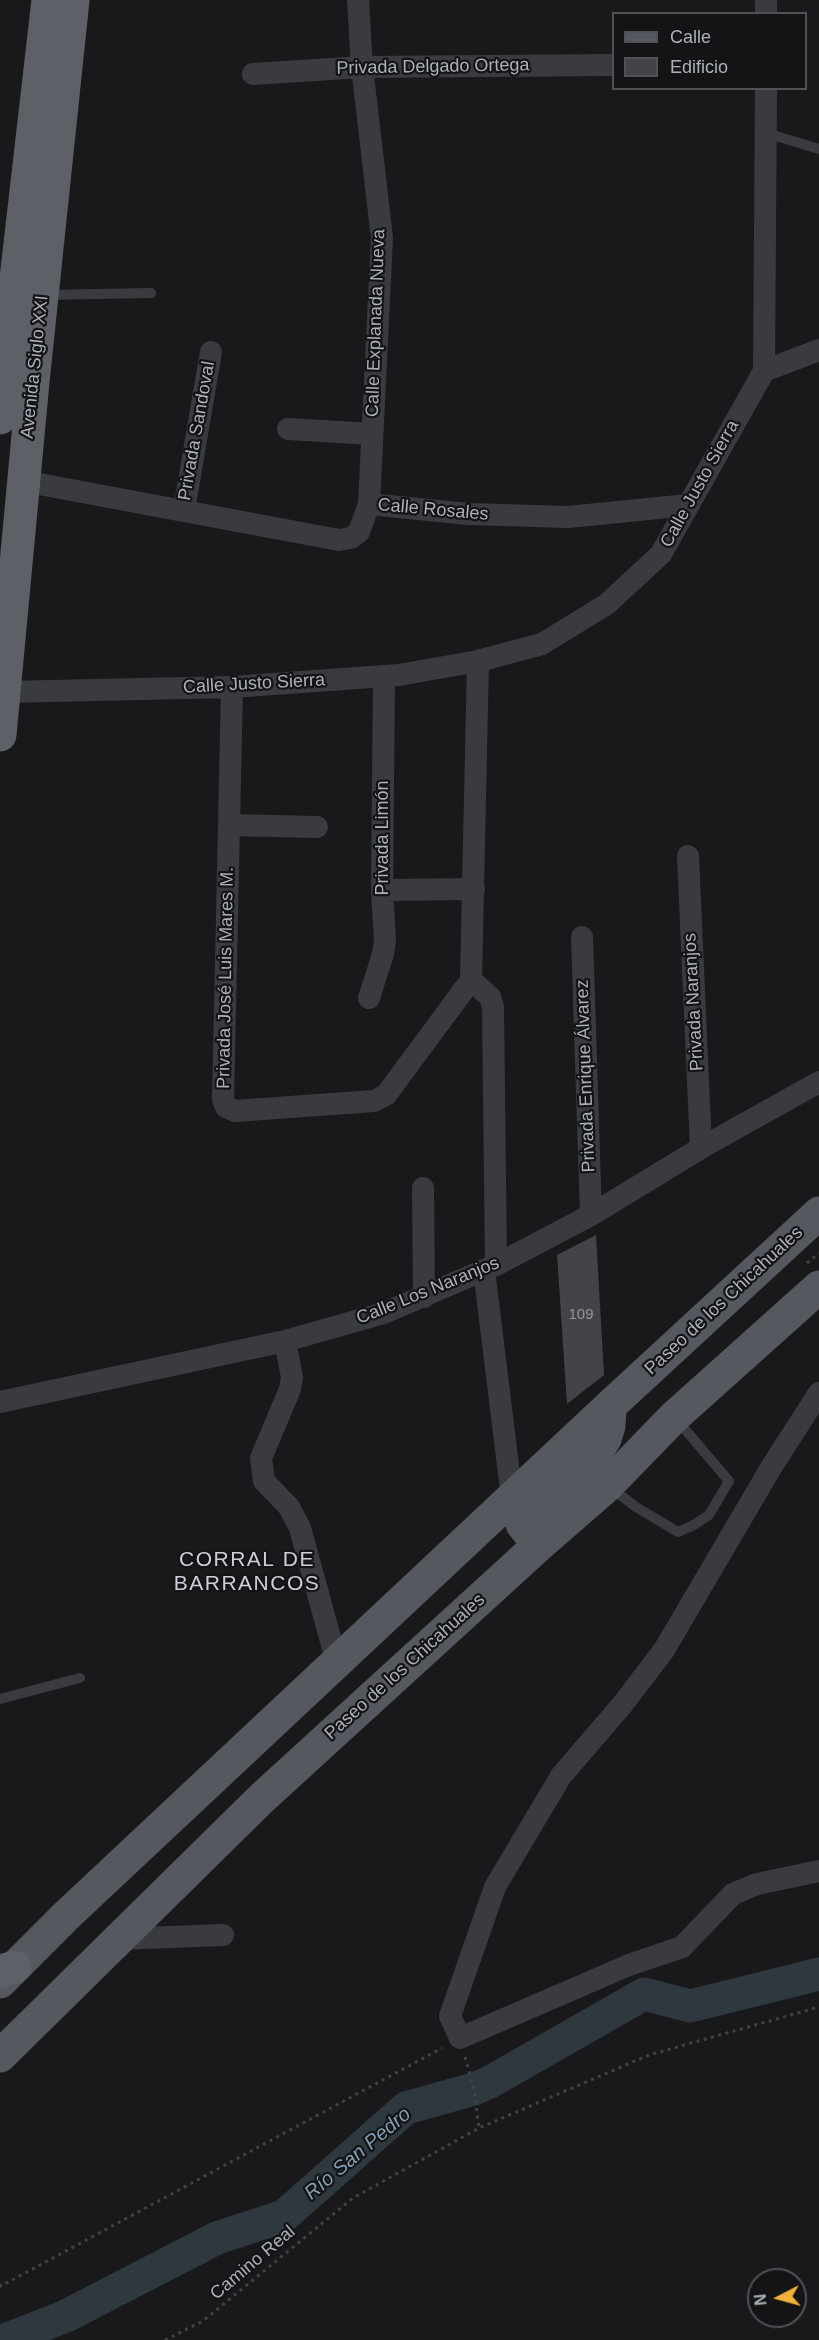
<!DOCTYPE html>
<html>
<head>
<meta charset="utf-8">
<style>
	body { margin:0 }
	#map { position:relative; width:819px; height:2340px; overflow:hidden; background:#19191b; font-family:Helvetica,sans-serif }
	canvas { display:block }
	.legend { position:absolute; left:612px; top:12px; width:195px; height:78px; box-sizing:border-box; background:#141416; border:2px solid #505258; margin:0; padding:8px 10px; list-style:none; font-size:18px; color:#abb0bb }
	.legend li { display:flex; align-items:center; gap:12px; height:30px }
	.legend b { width:30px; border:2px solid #505258 }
	.north { position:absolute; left:747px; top:2268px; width:60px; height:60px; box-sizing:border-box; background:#141416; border:2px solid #505258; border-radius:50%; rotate:264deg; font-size:16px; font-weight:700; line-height:24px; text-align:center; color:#abb0bb }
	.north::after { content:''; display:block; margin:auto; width:21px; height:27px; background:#f0b03c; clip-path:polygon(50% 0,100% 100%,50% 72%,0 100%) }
</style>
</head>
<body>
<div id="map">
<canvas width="819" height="2340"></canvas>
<ul class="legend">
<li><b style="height:8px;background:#56585f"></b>Calle</li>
<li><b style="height:16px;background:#434448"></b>Edificio</li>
</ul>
<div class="north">N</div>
</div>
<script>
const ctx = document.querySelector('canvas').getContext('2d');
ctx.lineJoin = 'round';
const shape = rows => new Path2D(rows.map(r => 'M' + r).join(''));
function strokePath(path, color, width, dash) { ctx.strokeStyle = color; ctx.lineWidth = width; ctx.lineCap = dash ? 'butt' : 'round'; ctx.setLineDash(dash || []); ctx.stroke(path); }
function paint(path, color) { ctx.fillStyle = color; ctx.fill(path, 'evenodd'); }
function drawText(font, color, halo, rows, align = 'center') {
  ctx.font = font + ' Helvetica,sans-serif'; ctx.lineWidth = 4.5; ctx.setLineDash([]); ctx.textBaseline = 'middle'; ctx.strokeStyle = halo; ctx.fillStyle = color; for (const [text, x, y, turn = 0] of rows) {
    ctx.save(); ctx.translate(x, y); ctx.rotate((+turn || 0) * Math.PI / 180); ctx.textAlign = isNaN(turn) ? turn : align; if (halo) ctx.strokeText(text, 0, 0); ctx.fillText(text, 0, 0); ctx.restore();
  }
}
const river = shape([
	[5,2340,66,2316,217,2238,284,2216,406,2108,474,2089,490,2082,644,1994,690,2006,819,1974]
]);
const building = shape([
	[596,1235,604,1375,567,1404,557,1255]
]);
const path = shape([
	[807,1263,819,1253],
	[465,2057,474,2089,479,2128],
	[0,2284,1,2286,442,2048],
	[165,2340,203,2321,353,2198,479,2128,649,2055,819,2007]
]);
const service = shape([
	[766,133,819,149],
	[45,295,151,293],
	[610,1487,636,1507,678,1532,692,1526,709,1515,729,1481,677,1420],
	[0,1699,80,1678]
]);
const minor = shape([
	[766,0,766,14],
	[253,74,362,67,614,65],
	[764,371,819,350],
	[288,429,372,434],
	[23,481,339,540,351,538,359,532,369,504,382,238,362,67,358,0],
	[369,504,468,514,568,517,688,505],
	[184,510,211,352],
	[232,687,223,1099,226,1107,235,1111,374,1101,386,1095,471,980],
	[5,692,232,687,399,675,478,661,542,644,607,604,661,554,764,371,766,88],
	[229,825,317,827],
	[688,856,701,1148],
	[382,890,474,889],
	[582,937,591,1215],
	[471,980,478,661],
	[471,980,490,997,493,1007,496,1265],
	[369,998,383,954,385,940,382,890,384,676],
	[423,1188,424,1297],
	[484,1270,512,1498],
	[285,1341,292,1377,290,1389,261,1458,264,1481,289,1507,300,1528,337,1663],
	[819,1393,772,1466,664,1650,622,1705,561,1776,495,1887,450,2016,460,2038,629,1965,682,1947,733,1894,757,1884,819,1871],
	[0,1402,285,1341,384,1313,496,1265,591,1215,701,1148,819,1082],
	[117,1939,223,1935]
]);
const primary = shape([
	[539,1545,522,1524,522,1519,598,1449,605,1439,609,1426,610,1406],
	[0,1982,67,1915,611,1405,819,1213],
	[0,2056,262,1798,539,1545,608,1485,674,1417,819,1287]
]);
const trunk = shape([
	[0,418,48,0],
	[0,735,33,382,73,0],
	[0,1971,15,1967]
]);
const numberNames = [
	["109",581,1315]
];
const streetNames = [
	["Privada Delgado Ortega",433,67,-1],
	["Calle Explanada Nueva",376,323,-88],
	["Avenida Siglo XXI",35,367,-84],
	["Privada Sandoval",197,431,-80],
	["Calle Justo Sierra",700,484,-61],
	["Calle Rosales",433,510,5],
	["Calle Justo Sierra",254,684,-3],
	["Privada Limón",383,838,-90],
	["Privada José Luis Mares M.",226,978,-89],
	["Privada Naranjos",694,1002,-93],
	["Privada Enrique Álvarez",586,1076,-92],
	["Calle Los Naranjos",428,1291,-22],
	["Paseo de los Chicahuales",724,1301,-43],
	["Paseo de los Chicahuales",405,1667,-42],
	["Camino Real",253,2263,-40]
];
const waterNames = [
	["Río San Pedro",358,2154,-40]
];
const quarterNames = [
	["CORRAL DE",247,1560],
	["BARRANCOS",247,1584]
];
strokePath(river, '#2f383f', 33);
paint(building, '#434448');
strokePath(path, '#404247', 3, [3, 4.5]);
strokePath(service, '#3a3b40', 10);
strokePath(minor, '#3a3b40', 22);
strokePath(primary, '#56585f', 33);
strokePath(trunk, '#5e6068', 33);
drawText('15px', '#91959e', null, numberNames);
drawText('18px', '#abb0bb', '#141416', streetNames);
drawText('italic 20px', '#839fb5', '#141416', waterNames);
ctx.letterSpacing = '1.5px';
drawText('21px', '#cccfd7', '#141416', quarterNames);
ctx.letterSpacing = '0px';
</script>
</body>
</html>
